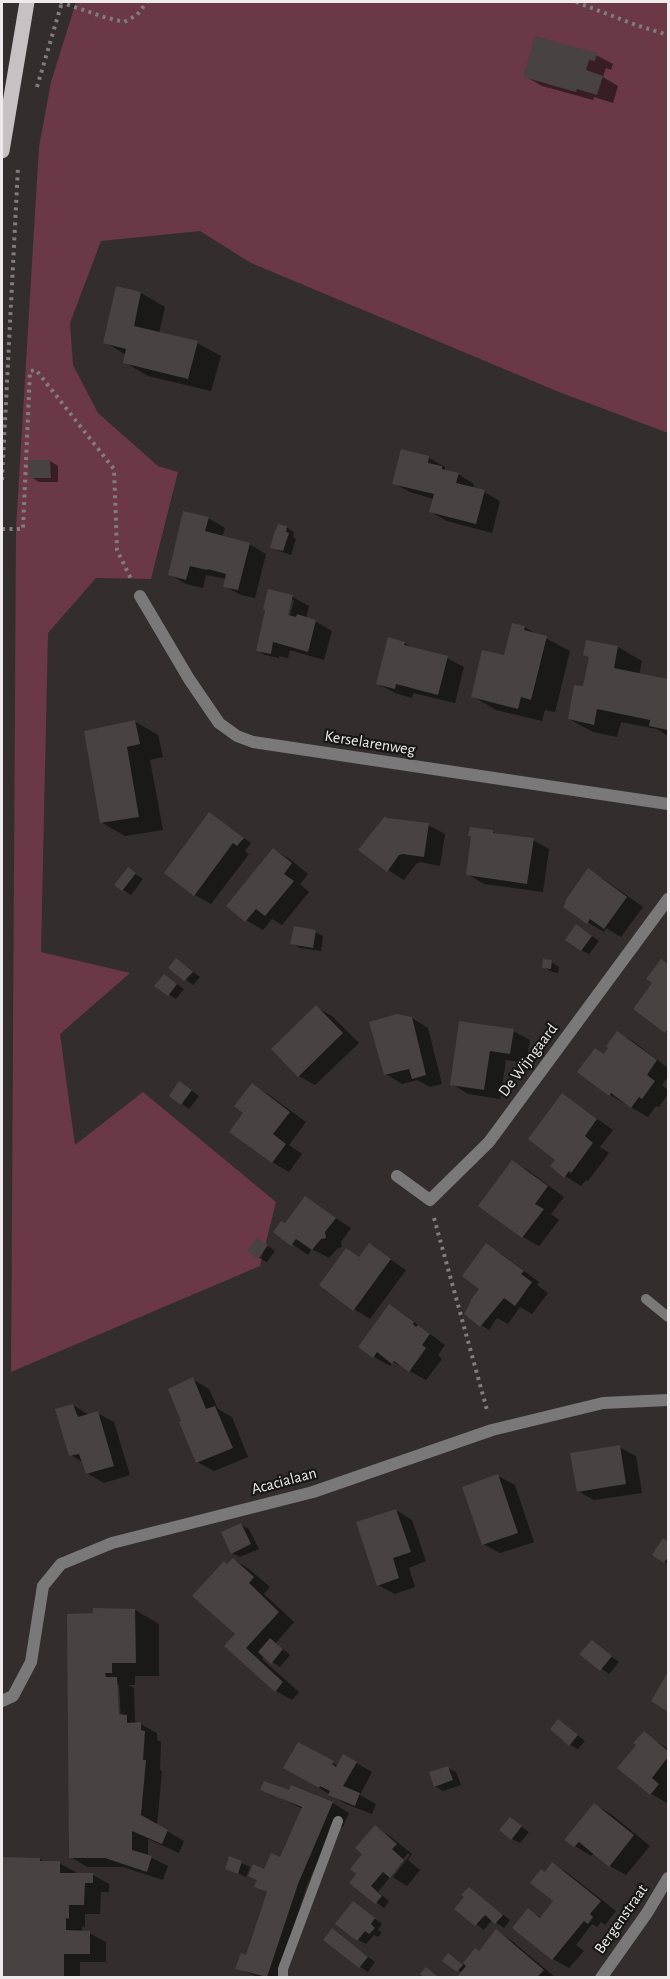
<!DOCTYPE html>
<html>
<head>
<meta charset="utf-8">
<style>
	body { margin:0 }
	#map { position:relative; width:670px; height:1979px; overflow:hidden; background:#332d2e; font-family:"Alegreya Sans",sans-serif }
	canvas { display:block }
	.frame { position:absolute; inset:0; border:3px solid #eeeaeb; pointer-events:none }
</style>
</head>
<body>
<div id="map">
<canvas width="670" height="1979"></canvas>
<div class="frame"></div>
</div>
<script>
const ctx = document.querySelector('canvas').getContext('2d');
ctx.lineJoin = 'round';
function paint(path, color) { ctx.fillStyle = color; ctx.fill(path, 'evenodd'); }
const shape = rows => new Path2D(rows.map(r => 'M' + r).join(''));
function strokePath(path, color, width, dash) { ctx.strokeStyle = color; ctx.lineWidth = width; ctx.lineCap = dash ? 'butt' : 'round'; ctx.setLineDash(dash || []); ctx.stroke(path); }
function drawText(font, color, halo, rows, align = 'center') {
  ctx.font = font + ' "Alegreya Sans",sans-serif'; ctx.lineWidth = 4.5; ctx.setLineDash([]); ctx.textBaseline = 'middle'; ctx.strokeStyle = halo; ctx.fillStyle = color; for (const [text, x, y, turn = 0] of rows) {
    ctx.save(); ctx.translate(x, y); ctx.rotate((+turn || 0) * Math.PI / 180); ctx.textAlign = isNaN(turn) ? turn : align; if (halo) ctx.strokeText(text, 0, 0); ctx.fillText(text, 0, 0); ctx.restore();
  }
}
const green = shape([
	[76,2,668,2,668,433,559,392,251,263,200,231,101,241,70,323,73,365,98,413,158,466,178,472,151,579,96,578,48,633,41,952,130,973,60,1034,75,1145,143,1092,276,1202,260,1266,11,1372,16,528,39,147,51,82]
]);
const shadow = shape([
	[596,55,613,64,611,70,606,68,603,77,618,86,613,103,594,97,593,100,542,86,525,76],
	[118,288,141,293,165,307,159,333,197,343,221,356,211,391,148,376,124,362,126,355,105,342],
	[429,458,445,467,445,469,450,473,458,474,474,484,473,489,484,492,500,501,492,533,447,521,431,512,434,499,410,492,393,483],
	[50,461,58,466,58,482,39,482,31,477],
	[208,518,225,528,222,537,249,544,266,554,255,598,241,595,224,586,226,579,206,575,203,588,186,584,169,574],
	[286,527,294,532,293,537,296,539,291,555,279,551,271,547],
	[269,591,293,597,309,606,306,619,315,621,332,631,324,660,290,650,288,658,279,656,279,658,265,655,257,650],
	[291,600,294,600,288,622,285,621],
	[524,627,570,651,555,712,545,710,542,721,496,710,472,696,505,657],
	[588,641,618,647,642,661,639,675,668,681,668,736,657,729,621,722,617,737,593,732,569,719,584,688,591,658],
	[404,643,414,649,447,658,464,667,455,703,413,693,412,698,395,693,378,684],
	[134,721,158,735,163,757,150,760,163,830,125,836,101,822],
	[210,814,251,843,245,851,249,854,211,904,195,895],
	[388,819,428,825,445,834,440,866,420,862,416,864,404,880,388,870],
	[493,832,498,835,533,840,549,849,543,892,484,884,467,874],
	[274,850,290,859,308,874,300,884,309,892,282,925,272,919,263,930,246,920],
	[128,869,143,879,131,895,116,885],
	[588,870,605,880,643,907,621,937,606,928,604,932,587,922],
	[585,931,599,941,589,954,581,950],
	[315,932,323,936,321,951,300,948,292,943],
	[177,960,200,977,193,985,171,967],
	[661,961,668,965,668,1033,635,1009,654,983],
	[551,962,559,967,558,973,552,972,544,967],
	[164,975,184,989,176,999,168,994],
	[316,1007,332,1016,359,1043,315,1085,299,1076],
	[412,1018,428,1028,442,1084,430,1087,417,1080,402,1084,386,1074],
	[460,1023,513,1031,530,1040,526,1063,506,1060,500,1099,468,1094,452,1084],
	[618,1033,634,1042,668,1068,668,1077,662,1085,668,1090,668,1094,659,1107,656,1106,648,1117,610,1095,605,1055],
	[252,1085,268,1094,306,1122,289,1145,302,1154,289,1172,272,1162,245,1113],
	[188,1088,199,1096,189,1109,182,1104],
	[562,1095,578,1105,613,1130,600,1147,609,1153,588,1181,586,1180,581,1186,565,1176,557,1159],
	[513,1162,529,1171,564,1197,551,1214,559,1220,539,1246,523,1237,480,1206],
	[305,1198,351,1228,341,1242,342,1247,338,1248,329,1258,312,1249,308,1255,275,1232,286,1225],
	[265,1244,275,1251,267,1262,259,1258],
	[369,1245,406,1270,370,1319,354,1309,360,1258],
	[486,1245,503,1255,539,1282,537,1285,548,1293,532,1314,520,1307,508,1324,497,1318,489,1330,481,1325],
	[390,1306,406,1316,445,1345,438,1355,442,1359,426,1380,393,1362,390,1366,374,1357],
	[192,1379,209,1389,218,1409,232,1417,248,1457,214,1471,197,1462],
	[73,1405,89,1415,97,1413,114,1422,130,1475,104,1483,87,1473,84,1463,71,1455],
	[619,1447,636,1456,642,1493,594,1500,578,1491],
	[498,1476,515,1485,534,1542,500,1553,483,1544],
	[396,1510,412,1520,426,1561,409,1568,415,1587,395,1594,378,1585],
	[241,1525,249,1529,259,1549,240,1557,232,1553],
	[664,1540,668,1543,668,1564,654,1554],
	[233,1559,249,1569,270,1587,264,1594,294,1622,276,1643,290,1655,280,1667,264,1656,262,1659,299,1692,292,1700,276,1691,226,1646,237,1634,228,1565],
	[135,1610,159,1624,159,1676,135,1676,135,1685,128,1685,134,1688,135,1721,157,1733,157,1740,161,1742,160,1770,162,1771,157,1825,184,1841,179,1853,148,1839,148,1856,168,1866,163,1880,123,1867,87,1867,71,1857,68,1615],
	[116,1685,119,1685,121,1722,118,1722],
	[592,1642,619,1662,609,1674,581,1654],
	[559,1721,585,1741,578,1749,570,1745],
	[644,1733,668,1749,668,1801,667,1803,651,1794,639,1745],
	[298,1744,338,1766,344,1756,372,1772,360,1795,376,1804,372,1814,346,1804,285,1768],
	[448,1768,456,1772,461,1785,443,1791,435,1786],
	[292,1787,333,1803,349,1813,343,1827,334,1823,306,1888,277,1978,260,1978,237,1968,247,1957,268,1893,256,1887,265,1871,281,1859,303,1809,262,1789,290,1792],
	[595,1805,611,1814,650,1846,626,1875,610,1866,594,1853,591,1856,575,1846],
	[518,1824,529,1832,520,1843,512,1839],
	[375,1827,391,1837,412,1854,408,1860,420,1870,407,1886,391,1876,378,1892,389,1901,384,1908,351,1883,371,1859],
	[408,1853,410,1855,393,1877,390,1875],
	[4,1858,40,1859,46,1863,59,1863,76,1872,76,1875,93,1875,109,1884,109,1892,101,1892,100,1914,85,1914,85,1927,82,1926,82,1932,89,1933,106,1942,106,1962,80,1962,80,1977,86,1978,3,1978],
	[230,1858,250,1867,246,1877,227,1868],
	[553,1864,569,1874,616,1911,605,1925,601,1922,597,1927,592,1924,576,1945,584,1951,569,1968,553,1959,528,1910,542,1918,555,1901,546,1873],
	[469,1889,510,1920,504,1928,492,1920,484,1930,456,1909,466,1897],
	[354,1903,382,1924,378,1930,382,1933,378,1937,374,1935,366,1944,358,1940],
	[332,1930,375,1962,368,1972,360,1967],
	[496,1931,512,1941,556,1978,459,1978,462,1973,445,1960,449,1955,463,1965,475,1950,480,1953]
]);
const building = shape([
	[535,36,597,53,595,61,589,60,586,70,603,76,597,95,577,89,576,92,523,77],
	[116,286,141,292,134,326,198,341,188,379,123,363,126,349,103,343],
	[401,449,429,456,428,463,442,466,442,469,459,473,456,483,485,490,476,524,429,512,434,494,392,484],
	[29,460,50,460,51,478,29,478],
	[183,511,209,517,205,531,250,543,238,590,223,587,226,574,208,569,207,570,190,566,186,580,168,575],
	[278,524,287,526,286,532,289,533,283,551,270,548,275,530,276,530],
	[268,589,293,595,288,615,296,617,297,614,316,620,308,652,273,642,271,654,256,651,265,610,263,609],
	[512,623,525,626,524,630,547,636,531,700,521,697,518,709,471,697,482,650,504,655],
	[388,637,405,642,404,645,448,656,438,695,396,684,395,689,376,684],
	[586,640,618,646,614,668,668,679,668,730,649,726,650,720,597,709,594,725,568,719,574,685,583,686,589,657,583,655],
	[135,720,140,744,127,747,139,817,100,823,84,731],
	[209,812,244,838,237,846,233,843,194,896,164,873],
	[385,816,387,818,429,823,424,857,403,854,399,855,387,872,358,850],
	[470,827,493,830,493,833,534,838,527,884,466,875,471,836,468,836],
	[273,848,292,863,284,874,294,881,265,916,256,909,245,922,226,906],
	[128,867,136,873,122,891,114,885],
	[588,868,627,897,604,929,590,919,587,924,563,907,566,902,565,901],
	[576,924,592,936,581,951,565,940],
	[294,926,316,930,313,948,290,944],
	[176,958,193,972,184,981,168,968],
	[543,959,552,960,551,969,542,968],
	[661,959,668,964,668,1029,665,1033,633,1009,652,983,646,979],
	[164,974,177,984,168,996,154,986],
	[316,1005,343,1033,298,1077,271,1049],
	[397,1014,412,1017,426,1075,412,1079,409,1069,384,1075,369,1022],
	[459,1021,514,1029,510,1054,490,1051,484,1090,450,1085],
	[617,1031,657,1060,647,1075,655,1081,642,1099,639,1097,631,1108,611,1093,609,1096,577,1072,595,1048,604,1054,608,1048,606,1046],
	[179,1081,192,1090,181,1105,169,1096],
	[252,1083,290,1112,273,1134,286,1144,272,1163,229,1132,243,1113,234,1106],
	[562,1093,597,1119,585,1136,593,1143,571,1173,569,1171,564,1178,550,1166,555,1160,528,1139],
	[512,1160,548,1186,535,1204,544,1209,522,1238,478,1206],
	[305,1196,336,1218,325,1232,326,1238,321,1239,312,1250,296,1239,291,1246,273,1232,281,1221,285,1223],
	[257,1238,268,1245,258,1259,247,1251],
	[369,1243,391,1259,353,1311,319,1285,346,1248,359,1257],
	[486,1243,524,1271,521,1274,532,1282,515,1306,504,1298,480,1327,464,1314,471,1301,470,1301,479,1289,462,1276],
	[389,1304,414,1322,413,1324,416,1327,418,1325,430,1334,422,1345,426,1348,409,1372,394,1361,392,1364,377,1352,373,1358,358,1347],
	[193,1377,206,1409,215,1406,233,1448,196,1463,179,1422,181,1421,168,1389],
	[73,1404,78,1417,98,1411,114,1466,86,1474,79,1454,69,1456,55,1409],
	[620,1445,626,1484,577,1492,570,1453],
	[498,1474,518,1533,482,1545,462,1487],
	[396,1509,411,1552,393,1558,399,1578,377,1586,356,1522],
	[241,1523,251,1544,231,1554,221,1532],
	[663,1538,668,1542,668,1557,664,1563,652,1555],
	[233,1558,254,1577,249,1583,279,1612,246,1648,283,1682,275,1692,224,1646,235,1634,192,1596,224,1561,227,1564],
	[93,1608,135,1609,136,1663,112,1663,112,1673,105,1673,106,1677,117,1677,119,1714,127,1715,127,1723,141,1722,141,1730,145,1731,143,1760,146,1760,141,1815,168,1830,162,1844,132,1831,132,1850,152,1856,147,1872,105,1858,69,1858,67,1614,93,1613],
	[270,1638,283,1649,271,1664,258,1652],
	[592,1640,612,1656,600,1671,579,1654],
	[668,1672,668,1712,651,1701],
	[558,1719,578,1735,569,1746,550,1729],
	[644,1731,668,1751,668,1757,652,1778,659,1784,650,1795,617,1768,636,1745,633,1743],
	[298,1742,334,1761,332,1764,336,1767,343,1754,357,1762,343,1786,360,1793,355,1806,328,1795,330,1791,320,1786,319,1788,283,1768],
	[448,1766,453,1780,434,1787,429,1772],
	[264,1781,289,1790,291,1785,333,1802,298,1884,267,1977,235,1969,241,1953,246,1955,267,1892,254,1887,257,1880,248,1876,253,1864,264,1869,271,1853,280,1857,302,1807,260,1790],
	[594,1803,634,1835,609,1867,579,1842,574,1847,564,1840],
	[510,1817,522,1826,511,1840,499,1830],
	[375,1825,397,1844,392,1849,404,1860,390,1878,383,1872,371,1886,382,1896,375,1904,349,1883,356,1874,350,1869,362,1854,355,1848],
	[229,1856,242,1861,238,1874,225,1869],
	[2,1857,40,1858,40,1861,60,1861,60,1873,93,1873,93,1883,85,1883,84,1905,69,1905,69,1919,66,1918,66,1930,90,1931,90,1954,64,1954,64,1977,2,1977],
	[552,1862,601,1901,590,1914,593,1917,588,1924,584,1921,552,1960,512,1928,528,1908,540,1918,553,1901,530,1883,541,1869,545,1872],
	[469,1887,503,1915,495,1924,485,1915,475,1926,454,1909,464,1897,461,1895],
	[353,1901,375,1918,371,1924,375,1928,369,1934,365,1931,357,1941,335,1924],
	[332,1928,368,1957,359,1968,323,1940],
	[496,1929,544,1970,537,1977,457,1977,466,1966,463,1963,475,1948,479,1951],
	[448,1953,463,1965,457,1972,442,1961],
	[426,1967,438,1977,424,1977,420,1974]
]);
const path = shape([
	[60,2,104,17,124,22,137,15,147,2],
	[576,2,636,25,668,35],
	[37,87,62,2],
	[2,480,18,167],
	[2,529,23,529,30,371,36,370,114,469,117,550,131,579],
	[434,1218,487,1410]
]);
const lane = shape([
	[646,1299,668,1317],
	[283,1978,283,1969,338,1821]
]);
const street = shape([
	[140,596,189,679,219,723,237,736,253,742,668,804],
	[397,1176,430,1200,489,1142,668,899],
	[2,1701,13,1696,31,1662,43,1586,61,1564,112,1543,313,1492,492,1430,603,1403,668,1400],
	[601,1978,647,1913,668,1878]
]);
const primary = shape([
	[2,151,27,2]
]);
const streetNames = [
	["Kerselarenweg",370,743,9],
	["De Wijngaard",528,1060,-53],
	["Acacialaan",284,1481,-15],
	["Bergenstraat",621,1919,-55]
];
paint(green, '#6a3846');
paint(shadow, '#0007');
paint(building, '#484243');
strokePath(path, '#817c7d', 4, [3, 4.5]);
strokePath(lane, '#7b7879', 10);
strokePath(street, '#7b7879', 12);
strokePath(primary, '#c8c1c3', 15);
drawText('16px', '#eeeaeb', '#191616', streetNames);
</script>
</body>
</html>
